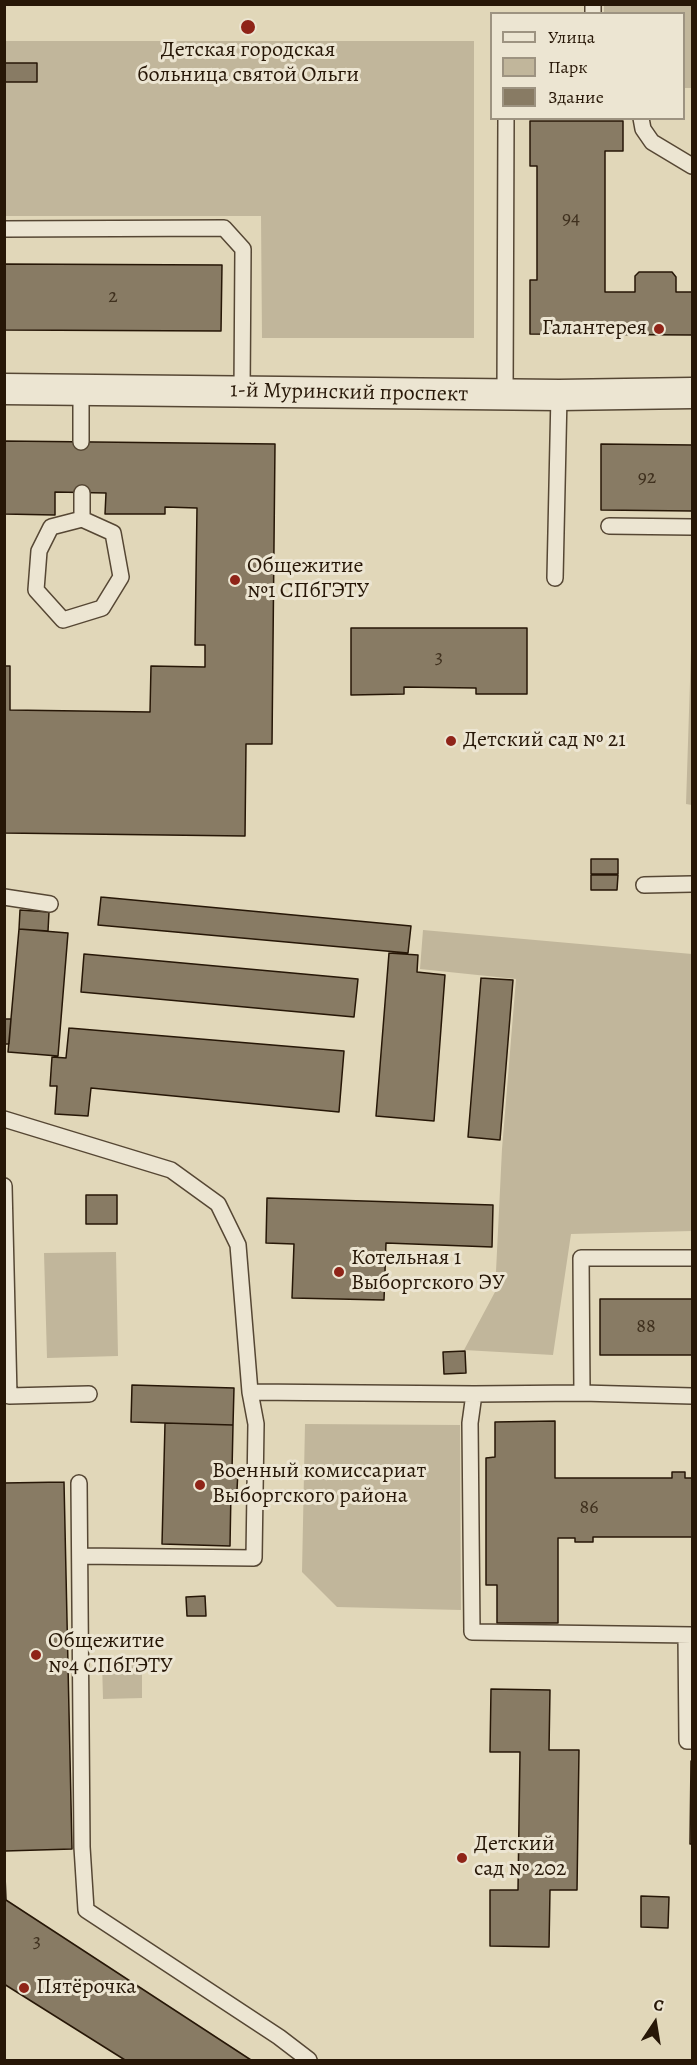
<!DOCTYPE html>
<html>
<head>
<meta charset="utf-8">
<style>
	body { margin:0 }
	#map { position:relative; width:697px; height:2065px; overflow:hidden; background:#e1d7b9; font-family:Alegreya,serif }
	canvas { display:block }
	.frame { position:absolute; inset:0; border:6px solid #271707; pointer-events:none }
	.legend { position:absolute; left:490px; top:12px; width:195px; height:108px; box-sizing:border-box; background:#ece5d2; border:2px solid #9d9381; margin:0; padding:8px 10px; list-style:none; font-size:18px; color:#271707 }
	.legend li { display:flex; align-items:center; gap:12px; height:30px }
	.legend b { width:30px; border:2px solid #9d9381 }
	.north { position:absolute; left:625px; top:1993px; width:60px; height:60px; -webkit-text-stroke:4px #ece5d2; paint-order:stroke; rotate:12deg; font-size:16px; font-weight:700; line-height:24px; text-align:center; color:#271707 }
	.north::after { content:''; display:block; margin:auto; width:21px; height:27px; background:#271707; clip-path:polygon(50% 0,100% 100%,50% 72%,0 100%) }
</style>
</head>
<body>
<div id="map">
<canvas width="697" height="2065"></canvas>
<div class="frame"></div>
<ul class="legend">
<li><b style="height:8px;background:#ece5d2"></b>Улица</li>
<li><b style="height:16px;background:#c1b69b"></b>Парк</li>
<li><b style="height:16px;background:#887b64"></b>Здание</li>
</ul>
<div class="north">С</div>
</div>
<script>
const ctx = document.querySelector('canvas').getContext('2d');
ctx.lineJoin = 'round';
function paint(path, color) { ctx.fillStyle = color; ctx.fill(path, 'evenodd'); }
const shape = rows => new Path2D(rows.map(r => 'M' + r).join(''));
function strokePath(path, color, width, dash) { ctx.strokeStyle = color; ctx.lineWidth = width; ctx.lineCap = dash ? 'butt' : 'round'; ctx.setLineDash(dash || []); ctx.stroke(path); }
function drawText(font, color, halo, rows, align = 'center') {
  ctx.font = font + ' Alegreya,serif'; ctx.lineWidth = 6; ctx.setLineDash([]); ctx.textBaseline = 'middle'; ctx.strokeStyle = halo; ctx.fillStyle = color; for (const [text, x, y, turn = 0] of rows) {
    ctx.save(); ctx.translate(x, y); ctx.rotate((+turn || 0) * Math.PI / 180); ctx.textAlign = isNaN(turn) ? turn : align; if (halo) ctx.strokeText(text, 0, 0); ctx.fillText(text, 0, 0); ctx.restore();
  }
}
const green = shape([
	[604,5,692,5,692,88,684,88,684,14,604,13],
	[4,41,474,41,474,338,262,338,261,216,5,216],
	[692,620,692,805,686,804],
	[423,930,692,954,692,1231,571,1234,553,1355,464,1350,495,1292,502,1149,516,979,420,969],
	[116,1252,118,1356,47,1358,44,1253],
	[305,1424,460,1425,461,1610,337,1607,302,1572],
	[102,1661,142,1661,142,1698,103,1699]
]);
const building = shape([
	[4,63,37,63,37,82,4,82,4,63],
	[530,121,623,121,623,151,605,151,605,292,635,292,635,276,639,272,672,272,676,277,676,292,692,292,692,335,530,334,530,280,537,280,537,166,530,166,530,121],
	[4,264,222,265,221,331,4,330,4,264],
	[4,441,275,444,272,744,246,744,245,836,4,833,4,666,10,666,10,710,150,712,151,666,205,667,205,645,195,645,197,508,165,507,165,514,105,514,106,493,55,492,55,515,4,514,4,441],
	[601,444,692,445,692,511,601,510,601,444],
	[351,628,527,628,527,694,476,694,476,688,404,687,404,694,351,695,351,628],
	[591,859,618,859,618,874,591,874,591,859],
	[591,875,618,875,617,890,591,890,591,875],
	[101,897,411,926,408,953,98,925,101,897],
	[20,910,49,912,48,931,19,929,20,910],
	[19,929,68,933,58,1056,8,1052,19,929],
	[389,953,418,955,417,972,445,975,434,1121,376,1116,389,953],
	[84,954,358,979,354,1017,81,992,84,954],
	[481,978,513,980,500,1140,468,1137,481,978],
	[4,1019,11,1019,9,1044,4,1044,4,1019],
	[69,1028,344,1051,339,1112,91,1088,88,1116,55,1114,57,1086,50,1086,52,1057,66,1058,69,1028],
	[86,1195,117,1195,117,1224,86,1224,86,1195],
	[267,1198,493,1205,492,1247,386,1243,384,1300,292,1298,294,1244,266,1243,267,1198],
	[600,1299,692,1299,692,1355,600,1355,600,1299],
	[465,1351,466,1373,444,1374,443,1352,465,1351],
	[132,1385,234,1388,233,1425,131,1422,132,1385],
	[555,1421,555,1478,672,1478,672,1472,685,1472,685,1478,692,1478,692,1537,593,1537,593,1542,575,1542,575,1538,558,1538,558,1623,497,1623,497,1585,486,1585,486,1458,495,1457,495,1422,555,1421],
	[165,1423,233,1425,232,1471,238,1471,237,1490,231,1490,230,1546,162,1544,165,1423],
	[64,1482,72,1849,5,1851,4,1483,64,1482],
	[205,1596,206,1616,187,1616,186,1597,205,1596],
	[491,1689,550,1690,549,1750,579,1750,577,1890,550,1890,549,1947,490,1946,490,1890,518,1890,520,1752,490,1752,491,1689],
	[691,1761,692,1844,690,1844,691,1761],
	[4,1851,6,1900,251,2060,125,2060,4,1984,4,1851],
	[641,1896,669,1897,668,1928,641,1927,641,1896]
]);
const lane = shape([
	[593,14,593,4],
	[641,118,643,129,652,142,692,166],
	[4,229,224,228,243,249,242,392],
	[81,390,81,442],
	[505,394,506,118],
	[82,493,82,519,51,527,39,551,36,590,63,620,102,608,121,577,113,533,82,519],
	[609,526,692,527],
	[555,578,559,395],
	[644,885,692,884],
	[4,897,50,904],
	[4,1119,171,1170,218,1204,238,1245,250,1392,256,1424,254,1558,81,1556],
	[4,1186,9,1396,89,1394],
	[250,1392,474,1394,470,1423,472,1632,692,1635],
	[582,1393,692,1396],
	[474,1394,582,1393,581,1258,692,1258],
	[79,1483,82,1847,86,1910,279,2037,309,2060],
	[686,1635,687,1741,692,1741]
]);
const street = shape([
	[4,389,559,395,692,393]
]);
const markers = [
	[248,27,8,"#8f2418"],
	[659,329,6,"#8f2418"],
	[235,580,6,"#8f2418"],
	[451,741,6,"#8f2418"],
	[339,1272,6,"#8f2418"],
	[200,1485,6,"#8f2418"],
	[36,1655,6,"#8f2418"],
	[462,1858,6,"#8f2418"],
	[24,1988,6,"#8f2418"]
];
const numberNames = [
	["94",571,219],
	["2",113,297],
	["92",647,478],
	["3",439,658],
	["88",646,1327],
	["86",589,1508],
	["3",37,1942]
];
const poiNames = [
	["Детская городская",248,51,"center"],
	["больница святой Ольги",248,76,"center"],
	["Галантерея",647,329,"right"],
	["Общежитие",247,567],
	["№1 СПбГЭТУ",247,592],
	["Детский сад № 21",463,741],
	["Котельная 1",351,1259],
	["Выборгского ЭУ",351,1284],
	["Военный комиссариат",212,1472],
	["Выборгского района",212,1497],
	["Общежитие",48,1642],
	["№4 СПбГЭТУ",48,1667],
	["Детский",474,1845],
	["сад № 202",474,1870],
	["Пятёрочка",36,1988]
];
const streetNames = [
	["1-й Муринский проспект",349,393,1]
];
paint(green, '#c1b69b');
paint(building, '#887b64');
strokePath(building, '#271707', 1.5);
strokePath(lane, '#564734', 18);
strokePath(street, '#564734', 33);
strokePath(lane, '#ece5d2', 15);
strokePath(street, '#ece5d2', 30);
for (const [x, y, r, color] of markers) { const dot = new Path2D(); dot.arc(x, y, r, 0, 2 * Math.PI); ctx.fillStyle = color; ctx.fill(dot); strokePath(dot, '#ece5d2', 2); }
drawText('20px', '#3f301e', null, numberNames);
drawText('22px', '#271707', '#ece5d2', poiNames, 'left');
drawText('22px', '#271707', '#ece5d2', streetNames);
</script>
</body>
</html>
